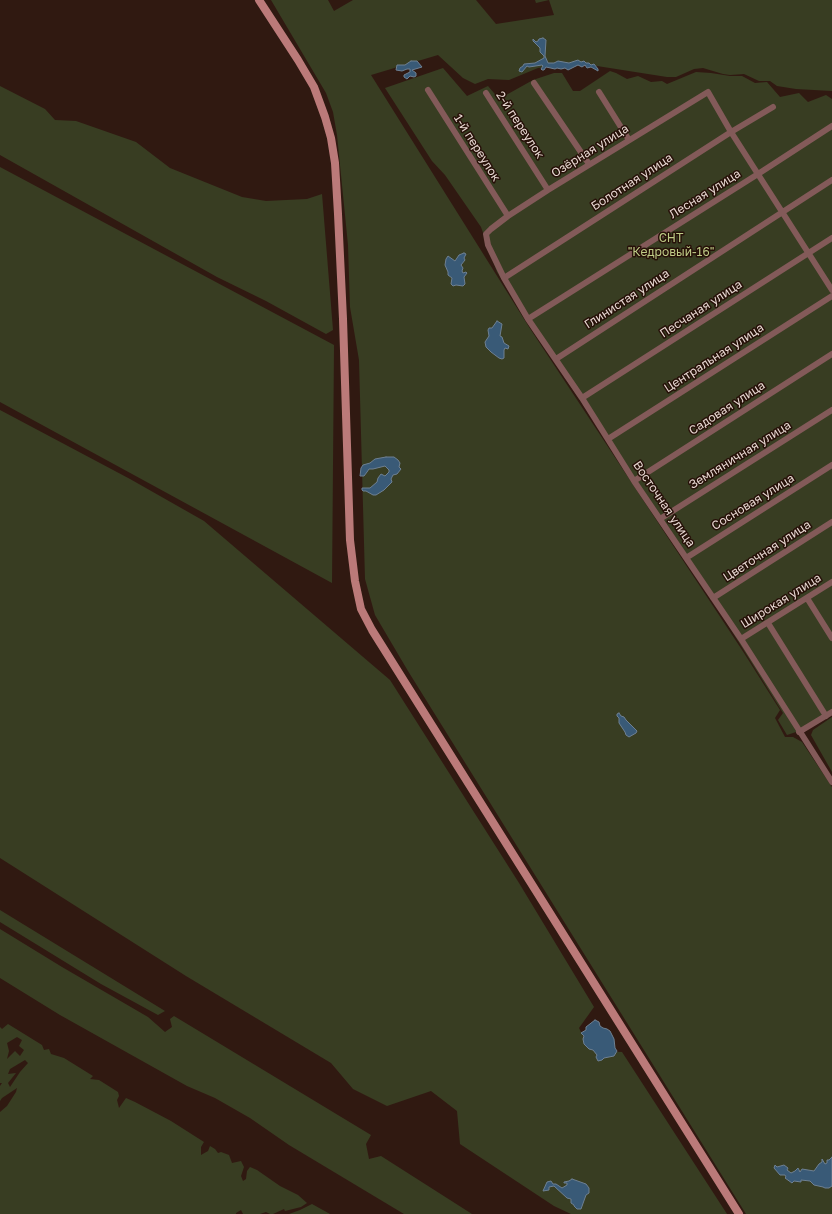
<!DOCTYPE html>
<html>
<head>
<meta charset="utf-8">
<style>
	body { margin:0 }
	canvas { display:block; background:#301911 }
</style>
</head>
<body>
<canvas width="832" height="1214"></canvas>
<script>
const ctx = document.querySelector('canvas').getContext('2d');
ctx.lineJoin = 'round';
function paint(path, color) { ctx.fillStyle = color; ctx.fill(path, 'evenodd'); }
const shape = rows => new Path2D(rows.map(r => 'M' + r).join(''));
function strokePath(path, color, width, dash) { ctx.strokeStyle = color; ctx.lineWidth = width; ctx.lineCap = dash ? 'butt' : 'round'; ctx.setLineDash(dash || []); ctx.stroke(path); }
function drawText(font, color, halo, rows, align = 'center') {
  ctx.font = font + ' "Golos Text",sans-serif'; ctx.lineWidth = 3; ctx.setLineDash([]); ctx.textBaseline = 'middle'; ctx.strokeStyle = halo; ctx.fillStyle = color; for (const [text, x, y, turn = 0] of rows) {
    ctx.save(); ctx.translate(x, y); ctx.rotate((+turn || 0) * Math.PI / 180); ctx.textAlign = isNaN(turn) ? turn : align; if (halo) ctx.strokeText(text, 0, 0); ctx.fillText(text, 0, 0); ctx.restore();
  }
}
const green = shape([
	[271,0,328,0,334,11,353,0,476,0,496,24,554,15,549,0,536,3,535,0,832,0,832,91,796,89,777,86,770,81,759,81,744,74,730,75,723,74,703,68,694,69,676,77,667,77,578,63,538,68,509,80,488,79,475,84,463,78,438,55,371,75,529,327,744,653,780,710,775,718,785,737,793,737,802,742,832,787,832,1214,746,1214,408,671,375,615,365,579,359,360,350,307,348,245,337,135,333,112,326,93],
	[443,68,467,96,488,86,499,99,533,80,554,73,562,73,573,91,580,91,610,71,616,73,627,79,638,76,651,82,662,81,667,84,696,72,711,73,730,76,742,76,755,83,767,82,780,97,799,93,808,102,826,95,832,99,832,710,796,732,787,735,778,720,783,713,713,601,528,322,497,272,481,227,445,175,432,161,385,88],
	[0,86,45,109,55,120,76,121,136,142,170,168,242,197,266,201,307,199,322,194,333,330,326,334,266,301,217,277,0,155],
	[0,167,334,345,332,583,0,402],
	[0,410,130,479,204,521,390,680,519,883,594,1007,579,1028,586,1042,601,1051,622,1052,727,1214,571,1214,554,1206,460,1144,457,1111,431,1091,387,1106,353,1089,331,1063,186,976,0,858],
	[832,717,832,772,811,735,813,730],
	[0,910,165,1011,158,1015,101,984,0,922],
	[0,929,62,967,148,1017,165,1032,172,1027,170,1019,174,1016,371,1135,366,1144,369,1159,381,1156,472,1214,404,1214,289,1145,250,1118,215,1098,187,1086,60,1015,0,978],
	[8,1024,42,1045,44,1050,49,1049,51,1054,64,1058,93,1076,90,1079,99,1080,118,1092,119,1096,117,1100,119,1108,126,1098,135,1102,171,1121,204,1142,201,1147,201,1155,208,1151,210,1146,215,1149,218,1153,221,1152,229,1155,232,1163,241,1161,244,1167,241,1176,243,1181,246,1179,247,1171,250,1167,257,1170,280,1186,298,1195,307,1203,301,1207,285,1211,284,1209,273,1214,270,1214,266,1212,260,1214,243,1214,241,1210,236,1213,236,1214,0,1214,0,1112,7,1106,16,1092,17,1088,2,1098,0,1101,0,1086,2,1083,0,1083,0,1027,2,1029],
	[17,1037,22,1040,19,1046,24,1050,20,1056,15,1051,7,1059,9,1051,7,1043],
	[25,1060,28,1063,20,1072,10,1087,8,1083,16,1073,8,1074,10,1069],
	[312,1204,330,1214,289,1214,300,1210]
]);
const water = shape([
	[543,38,546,40,545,56,548,63,554,63,558,61,569,63,578,60,581,62,584,61,586,63,589,63,591,65,594,64,598,69,598,71,591,67,587,68,585,65,582,67,578,65,568,70,565,68,561,69,557,68,555,69,546,67,544,70,542,70,541,69,543,66,542,65,529,67,527,66,522,72,519,71,520,68,523,66,524,64,535,63,544,58,544,56,540,52,540,48,533,41,533,39,536,42,538,41,539,39,543,38],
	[411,61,417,61,422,67,412,70,416,73,416,76,414,77,410,76,407,79,404,77,404,75,410,72,410,69,407,69,402,71,396,70,397,65,405,65,411,61],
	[464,253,466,254,464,258,465,260,461,265,463,268,462,271,463,273,466,272,467,273,464,277,465,284,463,286,456,285,453,286,451,284,452,278,448,275,448,272,445,265,446,259,448,256,455,261,459,255,464,253],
	[497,321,502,324,500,336,502,337,504,343,509,346,508,349,505,348,504,350,504,358,502,359,499,358,491,352,486,347,485,342,489,336,488,330,489,328,492,328,497,321],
	[386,457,394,457,398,460,400,463,399,467,401,469,397,474,393,475,391,479,392,482,384,490,376,495,373,495,366,491,363,491,362,490,362,488,370,488,377,482,378,478,381,474,385,476,389,472,389,470,385,466,373,469,369,469,367,472,364,476,360,476,361,468,363,465,370,463,375,459,386,457],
	[619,713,621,716,624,717,626,720,637,731,636,733,629,737,626,735,625,732,619,723,619,718,617,716,617,714,619,713],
	[595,1020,599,1022,600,1026,603,1028,607,1029,610,1031,614,1039,615,1048,617,1051,614,1056,604,1058,602,1060,598,1061,596,1057,597,1055,593,1050,589,1049,584,1044,583,1039,584,1036,581,1033,586,1030,586,1027,595,1020],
	[832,1157,832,1186,829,1188,825,1188,823,1187,814,1185,810,1181,801,1180,801,1182,794,1181,792,1183,785,1178,786,1177,785,1175,780,1175,774,1168,775,1165,777,1167,784,1165,788,1168,787,1170,791,1173,795,1171,798,1168,800,1172,802,1169,814,1171,819,1164,822,1162,822,1159,825,1164,827,1163,827,1160,829,1160,832,1157],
	[572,1179,586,1184,589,1188,589,1193,586,1195,581,1209,577,1209,574,1206,574,1205,571,1203,571,1199,567,1198,554,1186,549,1187,549,1190,543,1191,547,1182,551,1181,553,1184,556,1184,562,1188,567,1185,567,1183,564,1183,564,1182,569,1181,572,1179]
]);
const street = shape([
	[534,83,589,164],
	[428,90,508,216],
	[599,92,629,140],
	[486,93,548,190],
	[504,278,731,132,773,107],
	[832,290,731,132,708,92,548,190,508,216,491,229,486,234,488,245,504,278,528,319,582,398,634,481,741,639,832,782],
	[528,319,758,174,832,126],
	[556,359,832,180],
	[582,398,832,238],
	[608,439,832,296],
	[634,481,832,354],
	[660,519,832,410],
	[686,558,832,465],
	[713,598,832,522],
	[807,598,832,638],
	[768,623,826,716],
	[741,639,832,582],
	[799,732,832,712]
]);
const secondary = shape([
	[259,0,298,60,314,87,325,117,331,138,335,163,338,214,343,319,350,540,355,581,361,609,372,630,739,1214]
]);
const streetNames = [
	["2-й переулок",520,125,57],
	["1-й переулок",477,148,58],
	["Озёрная улица",590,151,-32],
	["Болотная улица",632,182,-33],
	["Лесная улица",705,194,-32],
	["Глинистая улица",627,299,-33],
	["Песчаная улица",701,309,-33],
	["Центральная улица",714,358,-33],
	["Садовая улица",727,408,-33],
	["Земляничная улица",740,455,-32],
	["Сосновая улица",753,502,-32],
	["Восточная улица",664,504,56],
	["Цветочная улица",767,551,-33],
	["Широкая улица",781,601,-32]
];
const parkNames = [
	["СНТ",671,238],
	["\"Кедровый-16\"",671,252]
];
paint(green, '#383d22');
paint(water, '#395a77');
strokePath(water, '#6e8092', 1);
strokePath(street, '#835a59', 6);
strokePath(secondary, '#bb7a79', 8);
drawText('12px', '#e8d8d2', '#261008', streetNames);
drawText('12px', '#bfcc87', '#261008', parkNames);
</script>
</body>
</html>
